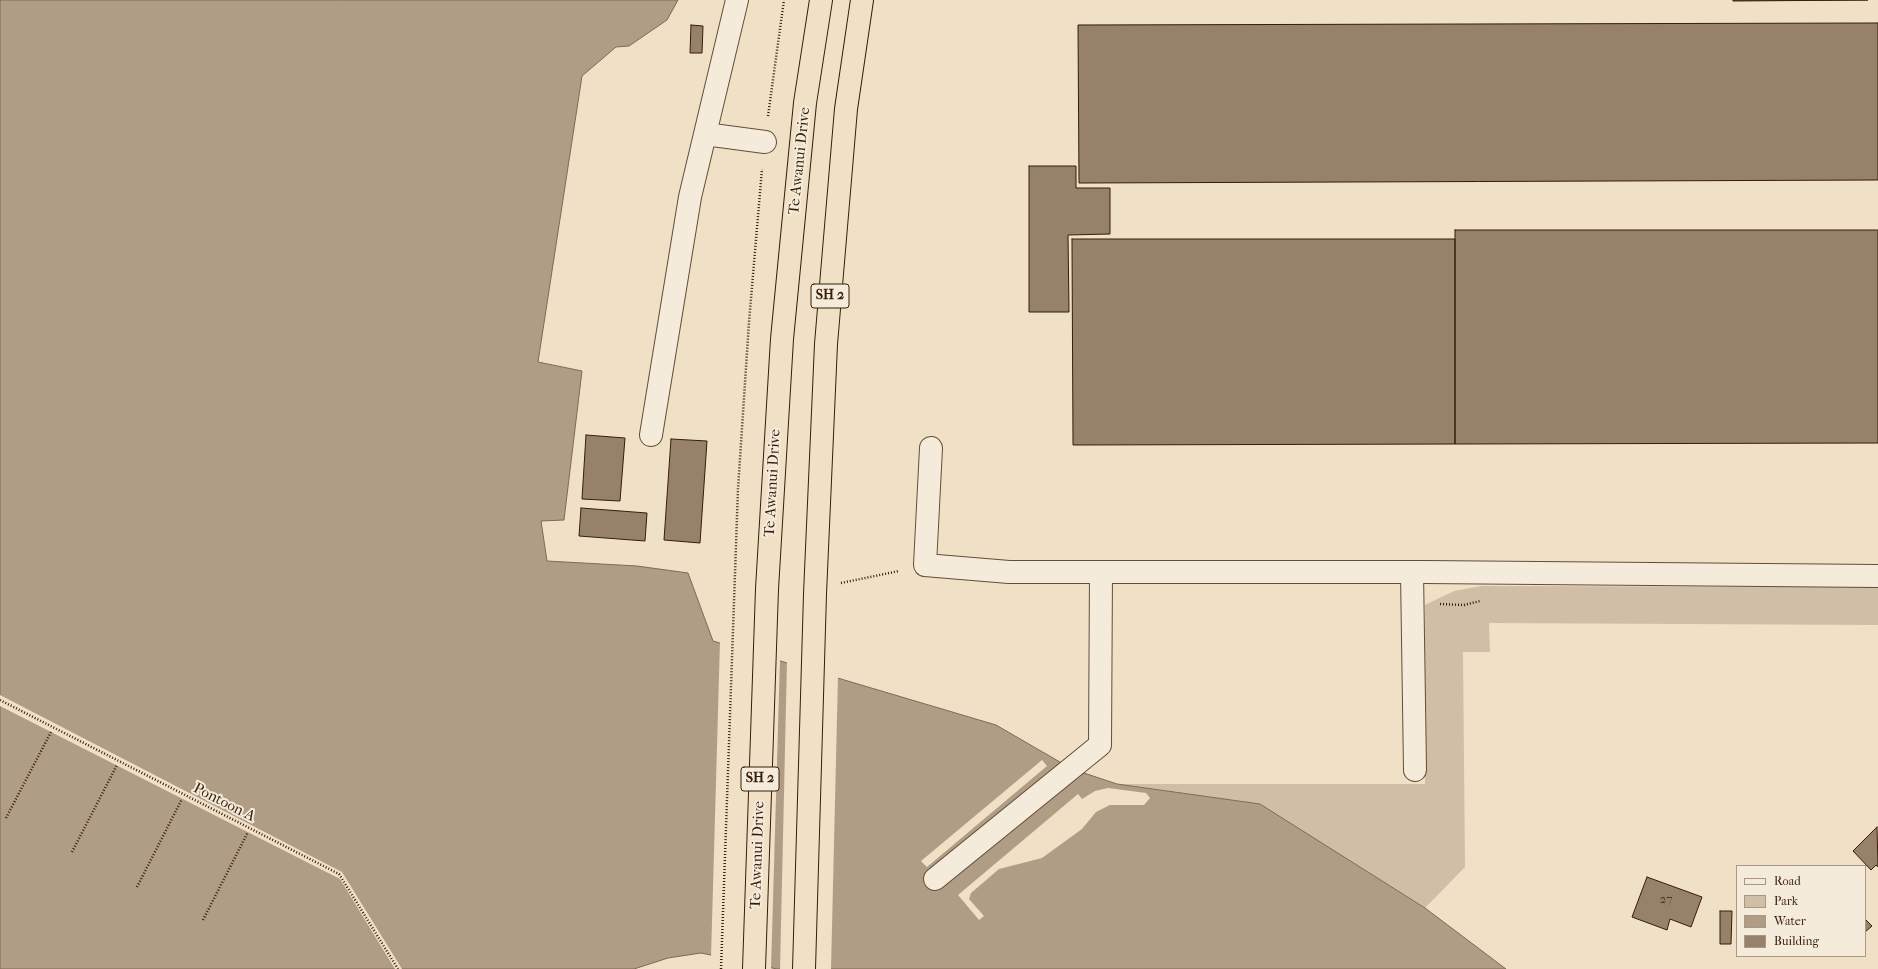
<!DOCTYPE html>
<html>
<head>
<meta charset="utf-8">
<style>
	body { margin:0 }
	#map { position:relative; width:1878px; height:969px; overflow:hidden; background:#efe0c6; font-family:"IM FELL French Canon",serif }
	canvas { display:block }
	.legend { position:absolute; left:1736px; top:865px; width:130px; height:92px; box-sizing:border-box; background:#f5ebda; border:1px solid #a99886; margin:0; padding:5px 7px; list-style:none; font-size:12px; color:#361c09 }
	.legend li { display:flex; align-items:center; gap:8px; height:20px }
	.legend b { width:20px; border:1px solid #a99886 }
</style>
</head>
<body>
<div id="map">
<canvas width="1878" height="969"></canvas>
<ul class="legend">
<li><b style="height:5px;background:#f5ebda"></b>Road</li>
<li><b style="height:11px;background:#d0bfa6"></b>Park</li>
<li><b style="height:11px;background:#b09d86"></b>Water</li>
<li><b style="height:11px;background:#96826b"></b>Building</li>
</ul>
</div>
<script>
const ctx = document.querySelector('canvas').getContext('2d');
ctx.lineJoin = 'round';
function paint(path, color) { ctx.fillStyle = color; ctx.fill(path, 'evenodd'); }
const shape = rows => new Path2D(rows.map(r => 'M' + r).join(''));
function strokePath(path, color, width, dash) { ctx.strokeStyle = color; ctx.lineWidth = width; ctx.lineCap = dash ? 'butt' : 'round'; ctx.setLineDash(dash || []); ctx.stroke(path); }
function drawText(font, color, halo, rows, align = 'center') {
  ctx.font = font + ' "IM FELL French Canon",serif'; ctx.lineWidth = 4; ctx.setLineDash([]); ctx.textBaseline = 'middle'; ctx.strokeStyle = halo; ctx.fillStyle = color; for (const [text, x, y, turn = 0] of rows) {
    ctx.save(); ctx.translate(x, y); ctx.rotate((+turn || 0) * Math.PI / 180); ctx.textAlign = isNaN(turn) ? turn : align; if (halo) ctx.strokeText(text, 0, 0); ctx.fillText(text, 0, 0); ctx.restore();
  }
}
const green = shape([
	[1481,586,1878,587,1878,625,1489,623,1490,652,1463,652,1465,867,1425,908,1260,804,1117,784,1425,784,1425,605,1454,591]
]);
const water = shape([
	[0,0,678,0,667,20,629,46,616,47,582,76,538,362,582,371,564,520,541,521,547,561,637,566,688,573,713,641,996,725,1072,769,1117,784,1260,804,1425,908,1506,969,777,969,701,953,668,958,634,969,0,969,0,0]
]);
const pier = shape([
	[720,641,780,659,771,969,711,957],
	[787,661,838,676,831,969,780,969],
	[0,695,342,872,402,969,395,969,340,879,0,706],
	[1042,760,1047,766,927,867,921,861],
	[1108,788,1146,793,1150,798,1144,805,1110,805,1096,812,1082,829,1042,858,999,869,971,893,969,899,984,916,979,920,958,895,1078,794,1082,799,1095,791]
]);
const building = shape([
	[1733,0,1868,0,1733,1,1733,0],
	[1878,23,1878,180,1079,183,1078,25,1878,23],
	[691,25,703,26,702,53,690,53,691,25],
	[1029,166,1076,166,1076,188,1110,188,1110,234,1068,235,1069,312,1029,312,1029,166],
	[1455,230,1878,230,1878,443,1455,444,1455,230],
	[1072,239,1455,239,1455,444,1073,445,1072,239],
	[586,435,625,438,620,501,582,499,586,435],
	[671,439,707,441,700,543,664,540,671,439],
	[581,508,647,513,645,541,579,536,581,508],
	[1877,827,1878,867,1876,865,1871,870,1853,851,1877,827],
	[1647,877,1702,897,1691,927,1670,919,1667,930,1632,917,1647,877],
	[1720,911,1732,911,1731,944,1720,944,1720,911],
	[1865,919,1872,926,1865,932,1865,919]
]);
const path = shape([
	[768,116,784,0],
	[841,583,899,571],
	[1440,604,1464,605,1480,601],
	[0,700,339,874,398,969],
	[6,818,51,732],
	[72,852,117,765],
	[137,887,182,799],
	[203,920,248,832],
	[721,969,738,489,749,322,762,169]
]);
const minor = shape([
	[705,134,765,142],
	[651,435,690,197,737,0],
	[931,448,925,565,1009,572,1425,572,1878,576],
	[1412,572,1415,770],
	[935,879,1100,745,1101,572]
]);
const highway = shape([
	[754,969,767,589,782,339,805,103,821,0],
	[804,969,815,594,826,344,846,109,862,0]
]);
const numberNames = [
	["27",1666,900]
];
const shields = [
	[830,296,38],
	[760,779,38]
];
const shieldNames = [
	["SH 2",830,296],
	["SH 2",760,779]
];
const streetNames = [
	["Te Awanui Drive",800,161,-84],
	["Te Awanui Drive",773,483,-87],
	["Pontoon A",224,803,27],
	["Te Awanui Drive",758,855,-88]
];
paint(green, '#d0bfa6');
paint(water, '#b09d86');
strokePath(water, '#7f6954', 1);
paint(pier, '#efe0c6');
paint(building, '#96826b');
strokePath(building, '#361c09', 1);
strokePath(minor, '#644d38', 24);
strokePath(highway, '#361c09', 24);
strokePath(path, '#361c09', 2.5, [1, 2]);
strokePath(minor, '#f5ebda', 22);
strokePath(highway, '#efe0c6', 22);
drawText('13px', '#4e3622', null, numberNames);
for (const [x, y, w] of shields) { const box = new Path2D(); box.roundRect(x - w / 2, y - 12, w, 24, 3); ctx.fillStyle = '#f5ebda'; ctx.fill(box); strokePath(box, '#361c09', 1); }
drawText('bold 14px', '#361c09', null, shieldNames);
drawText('15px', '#361c09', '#f5ebda', streetNames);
</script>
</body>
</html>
